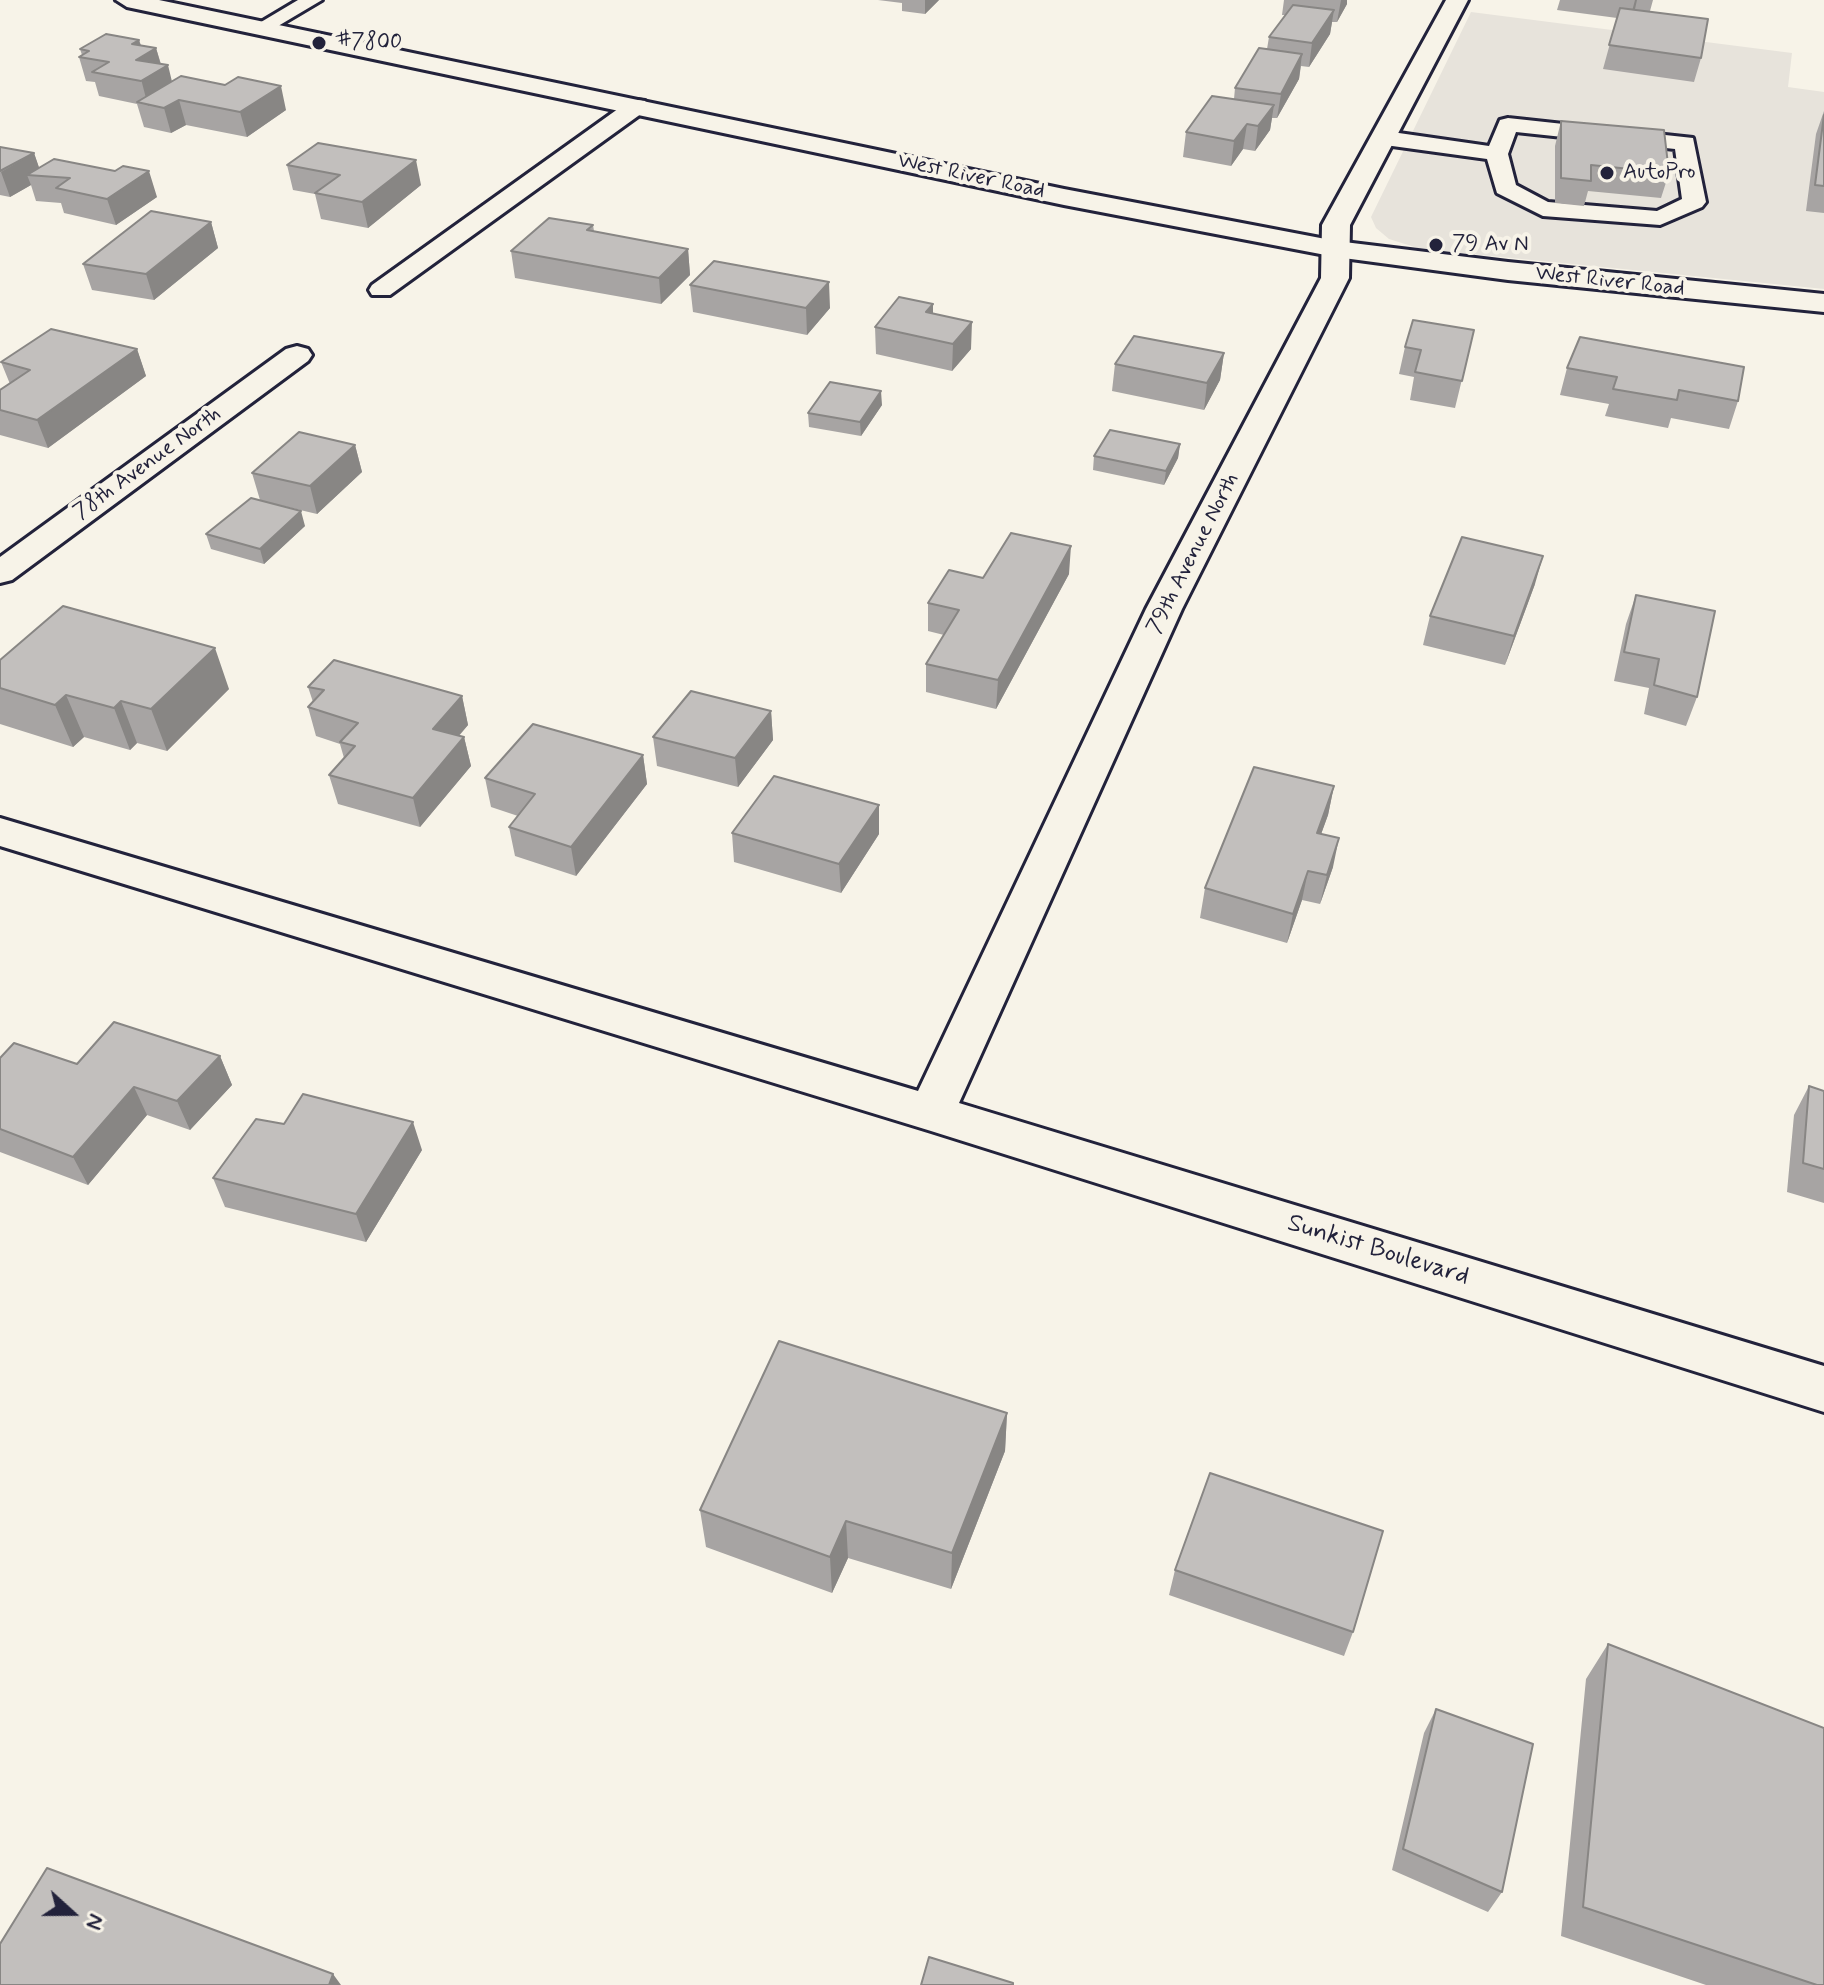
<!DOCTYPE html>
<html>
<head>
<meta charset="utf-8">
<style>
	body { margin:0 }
	#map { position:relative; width:1824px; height:1985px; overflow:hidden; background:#f7f3e8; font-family:Mynerve,sans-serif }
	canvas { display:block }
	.north { position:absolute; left:32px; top:1873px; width:80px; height:80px; -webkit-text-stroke:6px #f7f3e8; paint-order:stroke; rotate:111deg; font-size:22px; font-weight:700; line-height:32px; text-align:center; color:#22223b }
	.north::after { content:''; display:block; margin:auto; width:28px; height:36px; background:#22223b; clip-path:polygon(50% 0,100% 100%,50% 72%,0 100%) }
</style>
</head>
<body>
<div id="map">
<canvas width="1824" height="1985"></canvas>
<div class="north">N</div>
</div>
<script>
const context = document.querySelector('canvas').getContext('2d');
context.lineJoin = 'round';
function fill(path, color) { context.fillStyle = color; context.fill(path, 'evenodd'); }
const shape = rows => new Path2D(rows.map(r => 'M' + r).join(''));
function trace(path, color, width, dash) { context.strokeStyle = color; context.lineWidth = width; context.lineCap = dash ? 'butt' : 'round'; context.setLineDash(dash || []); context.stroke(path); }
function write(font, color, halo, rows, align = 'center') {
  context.font = font + ' Mynerve,sans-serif'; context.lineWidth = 8; context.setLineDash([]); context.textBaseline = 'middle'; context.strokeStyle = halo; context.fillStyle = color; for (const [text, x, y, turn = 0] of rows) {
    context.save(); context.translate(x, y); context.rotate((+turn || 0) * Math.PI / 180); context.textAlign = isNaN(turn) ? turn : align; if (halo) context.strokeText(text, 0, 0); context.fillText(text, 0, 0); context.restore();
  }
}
const built = shape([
	[1471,12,1792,53,1788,87,1824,92,1824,289,1421,249,1389,239,1376,228,1371,217]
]);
const lane = shape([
	[298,0,322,0,268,32,261,34,251,28,298,0],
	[637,100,645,101,648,106,645,111,390,295,372,295,369,290,372,285,629,101,637,100],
	[1508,118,1693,138,1706,202,1702,207,1660,225,1543,216,1497,193,1487,159,1385,145,1374,138,1385,131,1489,146,1500,120,1508,118],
	[1516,132,1675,149,1682,199,1657,211,1548,202,1516,185,1508,154,1516,132]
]);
const street = shape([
	[1446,0,1468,0,1350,225,1349,278,1182,609,959,1103,1824,1366,1824,1412,931,1131,0,846,0,818,918,1091,1146,609,1321,278,1322,225,1446,0],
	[297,346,308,349,312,355,308,361,12,580,0,583,0,557,286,349,297,346]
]);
const secondary = shape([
	[116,0,159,0,1064,189,1336,241,1508,262,1824,294,1824,312,1508,280,1336,257,1064,205,127,7,116,0]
]);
const wall = shape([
	[878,0,939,0,925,14,902,11,902,3],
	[1284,0,1347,0,1347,4,1337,22,1332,22,1330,34,1309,67,1301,66,1299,79,1277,118,1272,118,1270,130,1255,151,1243,149,1231,166,1183,157,1186,132,1234,99,1235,88,1267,49,1269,37,1285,15,1282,15],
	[1560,0,1653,0,1650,11,1701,58,1694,82,1603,69,1617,18,1557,10],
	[139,40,141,45,156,48,161,64,172,82,286,110,247,137,186,125,171,133,144,127,137,104,99,96,95,82,86,81,79,57,82,55,80,49],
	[1824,111,1824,213,1806,211,1816,134],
	[1561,121,1669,173,1661,198,1588,191,1584,206,1555,203,1555,146],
	[0,147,34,153,39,168,157,197,116,225,64,213,61,203,36,201,31,185,10,197,0,195],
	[287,165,421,185,368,228,321,219,315,194,293,190],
	[211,222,218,248,154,300,92,290,83,264],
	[593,225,594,231,688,249,690,275,661,304,515,278,511,251],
	[690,285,830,308,807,335,693,312],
	[933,304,933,314,971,349,952,371,876,354,875,327],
	[1474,330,1455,408,1410,400,1414,377,1399,374,1405,347],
	[1580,337,1738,401,1729,429,1671,418,1668,428,1605,416,1609,404,1560,395,1567,368],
	[137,349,146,376,48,448,0,435,0,390,10,384,1,362],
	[1224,353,1220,380,1204,410,1112,391,1115,364],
	[882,405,861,436,809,427,808,413],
	[1180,444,1178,458,1164,485,1093,470,1094,456],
	[355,445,362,472,317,514,279,505,305,526,264,564,211,549,206,534,260,500,252,473],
	[1069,574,996,709,926,692,926,664,944,635,928,631,928,603,983,578],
	[1535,584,1505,665,1423,645,1430,616],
	[1636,595,1697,697,1686,726,1644,714,1649,688,1614,681,1626,624],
	[0,660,229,689,167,751,137,743,130,750,84,737,73,747,0,724],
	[308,687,462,696,468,725,459,736,464,737,471,766,420,827,338,804,329,775,344,758,340,744,316,736,308,707,313,702],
	[771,711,773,740,738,787,657,766,653,737],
	[643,755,647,784,576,876,515,856,509,827,518,816,491,807,485,778],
	[1334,786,1328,815,1321,834,1333,867,1320,904,1302,900,1287,943,1200,918,1205,888],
	[879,805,879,834,841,893,734,862,732,833],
	[220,1056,232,1085,190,1130,147,1115,88,1185,0,1152,0,1058,77,1064],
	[1809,1086,1824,1091,1824,1203,1787,1192,1794,1115],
	[422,1150,366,1242,225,1207,213,1178],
	[1007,1413,1005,1451,951,1589,848,1558,832,1593,706,1547,700,1510],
	[1175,1570,1353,1632,1344,1656,1169,1595],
	[1608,1644,1824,1985,1706,1985,1561,1936,1586,1679],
	[1436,1709,1502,1892,1488,1912,1392,1870,1424,1733]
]);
const shadedWall = shape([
	[925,0,939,0,925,14],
	[1341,0,1347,0,1347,4,1337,22],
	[1635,0,1637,0,1635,9,1630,19],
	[1334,10,1330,34,1309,67,1312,43],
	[139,40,143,55,156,48,162,69,168,65,174,90,148,106,132,44],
	[1302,54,1299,79,1277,118,1281,94],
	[281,86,286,110,247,137,240,112],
	[179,100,186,125,171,133,164,108],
	[1274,105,1270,130,1255,151,1258,126],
	[1247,124,1243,149,1231,166,1234,141],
	[34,153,42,176,27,175,31,185,10,197,1,172],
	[416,160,421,185,368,228,362,202],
	[149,171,157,197,116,225,107,199],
	[211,222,218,248,154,300,146,274],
	[688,249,690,275,661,304,659,278],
	[829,282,830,308,807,335,806,308],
	[933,304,933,330,926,339,926,312],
	[972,322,971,349,952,371,953,344],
	[137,349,146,376,48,448,37,420],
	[1224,353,1220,380,1204,410,1207,383],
	[881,391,882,405,861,436,860,422],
	[1180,444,1178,458,1164,485,1166,471],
	[355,445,362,472,317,514,310,486],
	[301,511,305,526,264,564,260,549],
	[1071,546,1069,574,996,709,998,680],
	[1543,556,1535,584,1505,665,1514,636],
	[215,648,229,689,167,751,151,709],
	[66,695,84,737,73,747,55,705],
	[462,696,468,725,439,758,433,729],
	[121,701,137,743,130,750,114,708],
	[771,711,773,740,738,787,735,758],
	[464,737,471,766,420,827,413,798],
	[643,755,647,784,576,876,571,847],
	[1334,786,1328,815,1311,862,1317,833],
	[879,805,879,834,841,893,839,864],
	[1339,838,1333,867,1320,904,1327,875],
	[1308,871,1302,900,1287,943,1293,914],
	[220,1056,232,1085,190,1130,177,1101],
	[134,1087,147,1115,88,1185,73,1157],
	[413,1122,422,1150,366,1242,356,1214],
	[1007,1413,1005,1451,951,1589,952,1553],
	[846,1521,848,1558,832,1593,830,1557],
	[333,1974,341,1985,329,1985]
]);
const building = shape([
	[1293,5,1334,10,1312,43,1269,37,1293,5],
	[1620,8,1708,19,1701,58,1609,45,1620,8],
	[106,34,139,40,132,44,156,48,136,60,168,65,141,81,92,72,109,62,79,57,89,51,80,49,106,34],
	[1259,48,1302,54,1281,94,1235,88,1259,48],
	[181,76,225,85,238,77,281,86,240,112,179,100,164,108,137,102,181,76],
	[1212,96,1274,105,1258,126,1247,124,1234,141,1186,132,1212,96],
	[1824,115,1824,186,1815,185,1824,115],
	[1561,121,1664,130,1669,173,1591,165,1591,181,1561,178,1561,121],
	[318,143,416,160,362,202,315,193,340,175,287,165,318,143],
	[0,147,34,153,0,171,0,147],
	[54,159,115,171,123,166,149,171,107,199,56,188,70,178,27,175,54,159],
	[151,211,211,222,146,274,83,264,151,211],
	[549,218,593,225,587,230,688,249,659,278,511,251,549,218],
	[714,261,829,282,806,308,690,285,714,261],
	[899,297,933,304,926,312,972,322,953,344,875,327,899,297],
	[1413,320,1474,330,1462,381,1415,372,1421,350,1405,347,1413,320],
	[51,329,137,349,37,420,0,410,0,390,30,370,1,362,51,329],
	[1134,336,1224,353,1207,383,1115,364,1134,336],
	[1580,337,1744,367,1738,401,1679,390,1677,400,1613,389,1617,377,1567,368,1580,337],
	[830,382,881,391,860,422,808,413,830,382],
	[1110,430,1180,444,1166,471,1094,456,1110,430],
	[299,432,355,445,310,486,252,473,299,432],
	[251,498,301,511,260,549,206,534,251,498],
	[1011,533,1071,546,998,680,926,664,959,610,928,603,949,570,983,578,1011,533],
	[1462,537,1543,556,1514,636,1430,616,1462,537],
	[1636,595,1715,611,1697,697,1654,685,1659,659,1624,652,1636,595],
	[63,606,215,648,151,709,121,701,114,708,66,695,55,705,0,688,0,660,63,606],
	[334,660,462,696,433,729,464,737,413,798,329,775,355,746,340,742,358,723,308,707,324,690,308,687,334,660],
	[691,691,771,711,735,758,653,737,691,691],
	[533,724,643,755,571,847,509,827,535,794,485,778,533,724],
	[1254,767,1334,786,1317,833,1339,838,1327,875,1308,871,1293,914,1205,888,1254,767],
	[774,776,879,805,839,864,732,833,774,776],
	[114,1022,220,1056,177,1101,134,1087,73,1157,0,1129,0,1058,14,1043,77,1064,114,1022],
	[1809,1086,1824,1091,1824,1169,1803,1163,1809,1086],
	[303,1094,413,1122,356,1214,213,1178,256,1119,284,1124,303,1094],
	[779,1341,1007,1413,952,1553,846,1521,830,1557,700,1510,779,1341],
	[1210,1473,1383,1531,1353,1632,1175,1570,1210,1473],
	[1608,1644,1824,1728,1824,1985,1817,1985,1583,1907,1608,1644],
	[1436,1709,1533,1744,1502,1892,1403,1849,1436,1709],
	[47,1868,333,1974,329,1985,0,1985,0,1944,47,1868],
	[929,1957,1013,1983,1013,1985,921,1985,929,1957]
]);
const markers = [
	[319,43,8,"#22223b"],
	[1607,173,8,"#22223b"],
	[1436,245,8,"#22223b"]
];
const farPoinames = [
	["#7800",335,43],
	["AutoPro",1623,173],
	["79 Av N",1452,245]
];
const farStreetnames = [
	["West River Road",971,177,12],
	["West River Road",1610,282,6],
	["78th Avenue North",148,464,-36],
	["79th Avenue North",1194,554,-63]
];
const streetNames = [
	["Sunkist Boulevard",1378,1251,17]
];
fill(built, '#e7e3db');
trace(lane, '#22223b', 6);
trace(street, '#22223b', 6);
trace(secondary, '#22223b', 6);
fill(lane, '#f7f3e8');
fill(street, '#f7f3e8');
fill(secondary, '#f7f3e8');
fill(wall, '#a7a4a3');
fill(shadedWall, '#888684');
fill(building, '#c2bfbd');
trace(building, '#888684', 2);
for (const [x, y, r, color] of markers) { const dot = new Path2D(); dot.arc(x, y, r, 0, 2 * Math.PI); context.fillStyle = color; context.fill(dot); trace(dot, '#f7f3e8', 3); }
write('22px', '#22223b', '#f7f3e8', farPoinames, 'left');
write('22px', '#22223b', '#f7f3e8', farStreetnames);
write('26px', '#22223b', '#f7f3e8', streetNames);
</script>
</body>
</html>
